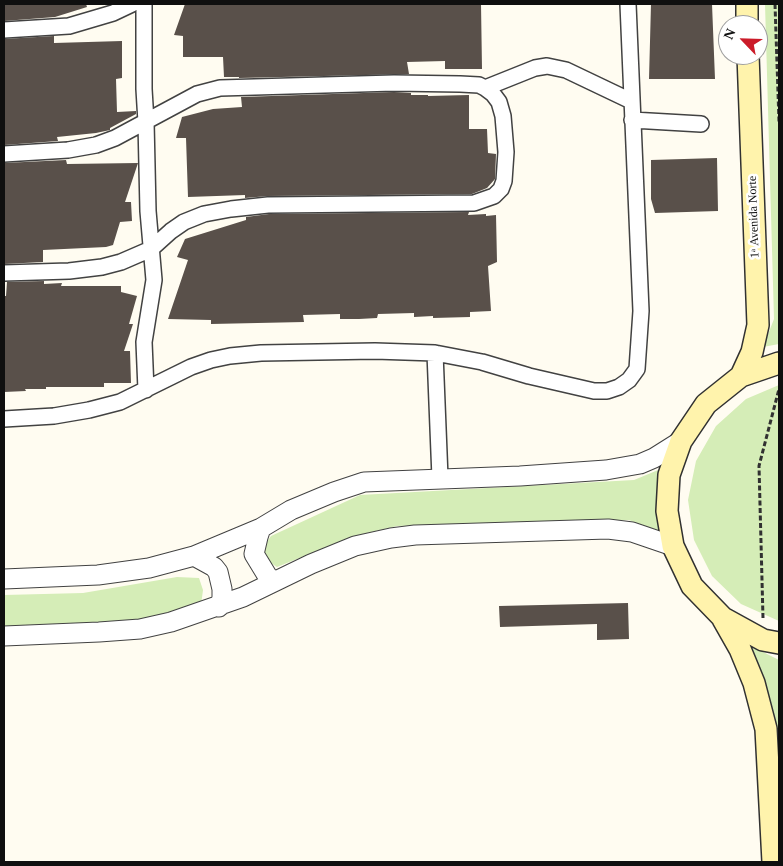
<!DOCTYPE html>
<html>
<head>
<meta charset="utf-8">
<style>
	body { margin:0 }
	#map { position:relative; width:783px; height:866px; overflow:hidden; background:#fffcf1; font-family:"Times New Roman",serif }
	canvas { display:block }
	.frame { position:absolute; inset:0; border:5px solid #0f0f0f; pointer-events:none }
	.north { position:absolute; left:718px; top:15px; width:50px; height:50px; box-sizing:border-box; background:#fff; border:1px solid #9f9f9f; border-radius:50%; rotate:294deg; font-size:14px; font-weight:700; line-height:20px; text-align:center; color:#0f0f0f }
	.north::after { content:''; display:block; margin:auto; width:18px; height:22px; background:#cb1b29; clip-path:polygon(50% 0,100% 100%,50% 72%,0 100%) }
</style>
</head>
<body>
<div id="map">
<canvas width="783" height="866"></canvas>
<div class="frame"></div>
<div class="north">N</div>
</div>
<script>
const context = document.querySelector('canvas').getContext('2d');
context.lineJoin = 'round';
function fill(path, color) { context.fillStyle = color; context.fill(path, 'evenodd'); }
const shape = rows => new Path2D(rows.map(r => 'M' + r).join(''));
function trace(path, color, width, dash) { context.strokeStyle = color; context.lineWidth = width; context.lineCap = dash ? 'butt' : 'round'; context.setLineDash(dash || []); context.stroke(path); }
function write(font, color, halo, rows, align = 'center') {
  context.font = font + ' "Times New Roman",serif'; context.lineWidth = 5; context.setLineDash([]); context.textBaseline = 'middle'; context.strokeStyle = halo; context.fillStyle = color; for (const [text, x, y, turn = 0] of rows) {
    context.save(); context.translate(x, y); context.rotate((+turn || 0) * Math.PI / 180); context.textAlign = isNaN(turn) ? turn : align; if (halo) context.strokeText(text, 0, 0); context.fillText(text, 0, 0); context.restore();
  }
}
const green = shape([
	[765,4,779,4,779,344,763,347,774,319],
	[779,385,779,621,741,604,712,576,694,540,688,500,696,461,716,426,746,399],
	[663,468,660,534,629,520,397,526,354,536,277,567,268,561,260,551,271,536,360,495,634,480],
	[177,577,199,578,203,590,201,605,124,628,4,632,4,595,83,593],
	[751,646,779,660,779,736]
]);
const building = shape([
	[4,4,86,4,87,7,55,17,4,21],
	[185,4,481,4,482,69,445,69,445,61,407,62,409,74,239,78,239,77,224,77,223,57,183,57,183,36,174,35],
	[651,4,712,4,715,79,649,79],
	[54,36,54,43,122,41,122,78,116,79,117,112,136,111,136,114,110,128,110,130,96,133,57,137,58,141,4,145,4,39],
	[394,92,411,93,411,95,428,95,428,96,469,95,469,129,487,129,488,153,496,154,495,179,487,188,472,194,268,196,245,198,245,195,188,197,186,138,176,138,182,117,213,109,242,107,241,97],
	[717,158,718,211,655,213,651,199,651,160],
	[66,160,67,164,138,163,125,202,131,202,132,221,120,222,113,245,106,247,43,250,43,262,4,264,4,163],
	[469,212,468,215,486,214,486,216,496,215,497,262,488,266,491,311,470,312,470,317,433,318,433,316,414,317,414,313,378,314,377,318,359,319,340,319,340,314,303,315,304,322,211,324,211,320,168,319,188,260,177,257,185,239,246,220,246,217,269,214],
	[44,281,44,284,62,283,61,286,121,286,121,292,137,296,129,324,133,324,124,351,130,351,131,383,104,383,104,387,46,387,46,389,25,389,26,391,4,392,4,296,6,296,7,282],
	[628,603,629,639,597,640,597,624,500,627,499,606]
]);
const path = shape([
	[775,4,779,122],
	[763,618,759,466,779,389]
]);
const minor = shape([
	[144,4,144,89,146,122,148,211,154,280,144,342,146,390],
	[4,30,69,26,113,13,132,4],
	[485,88,535,68,547,66,566,70,631,101],
	[632,120,701,124],
	[4,154,68,150,96,145,115,138,197,94,220,88,394,83,460,84,479,85,485,88,493,94,499,102,503,116,506,152,504,181,501,189,494,196,474,203,268,205,231,209,204,214,184,222,171,231,151,249,121,262,102,267,69,271,4,273],
	[435,353,440,478],
	[4,419,54,416,89,410,120,402,191,367,211,360,230,356,261,353,375,351,435,353,482,362,529,376,594,391,607,391,619,387,629,380,637,369,641,311,628,4]
]);
const tertiary = shape([
	[261,528,258,537,254,554,268,577,275,581],
	[194,556,214,567,218,572,222,589,222,598,219,607],
	[4,579,98,575,149,568,194,556,261,528,291,510,334,492,364,482,520,476,606,470,640,464,654,458,681,441],
	[4,636,99,632,140,629,171,622,243,597,311,564,355,546,391,538,415,535,608,529,632,532,673,546]
]);
const secondary = shape([
	[747,4,747,25],
	[779,363,741,376,706,404,681,441,669,475,667,511,673,546,692,586,723,618,763,640,779,643],
	[741,376,752,352,758,325,748,55],
	[723,619,740,649,754,683,766,729,773,862]
]);
const streetNames = [
	["1ᵃ Avenida Norte",754,217,-92]
];
fill(green, '#d5edb7');
fill(building, '#59504a');
trace(minor, '#424242', 18);
trace(tertiary, '#424242', 21);
trace(secondary, '#313131', 24);
trace(path, '#313131', 3, [5, 2.5]);
trace(minor, '#fff', 15);
trace(tertiary, '#fff', 19);
trace(secondary, '#fff3ac', 21);
write('12px', '#0f0f0f', '#fff', streetNames);
</script>
</body>
</html>
